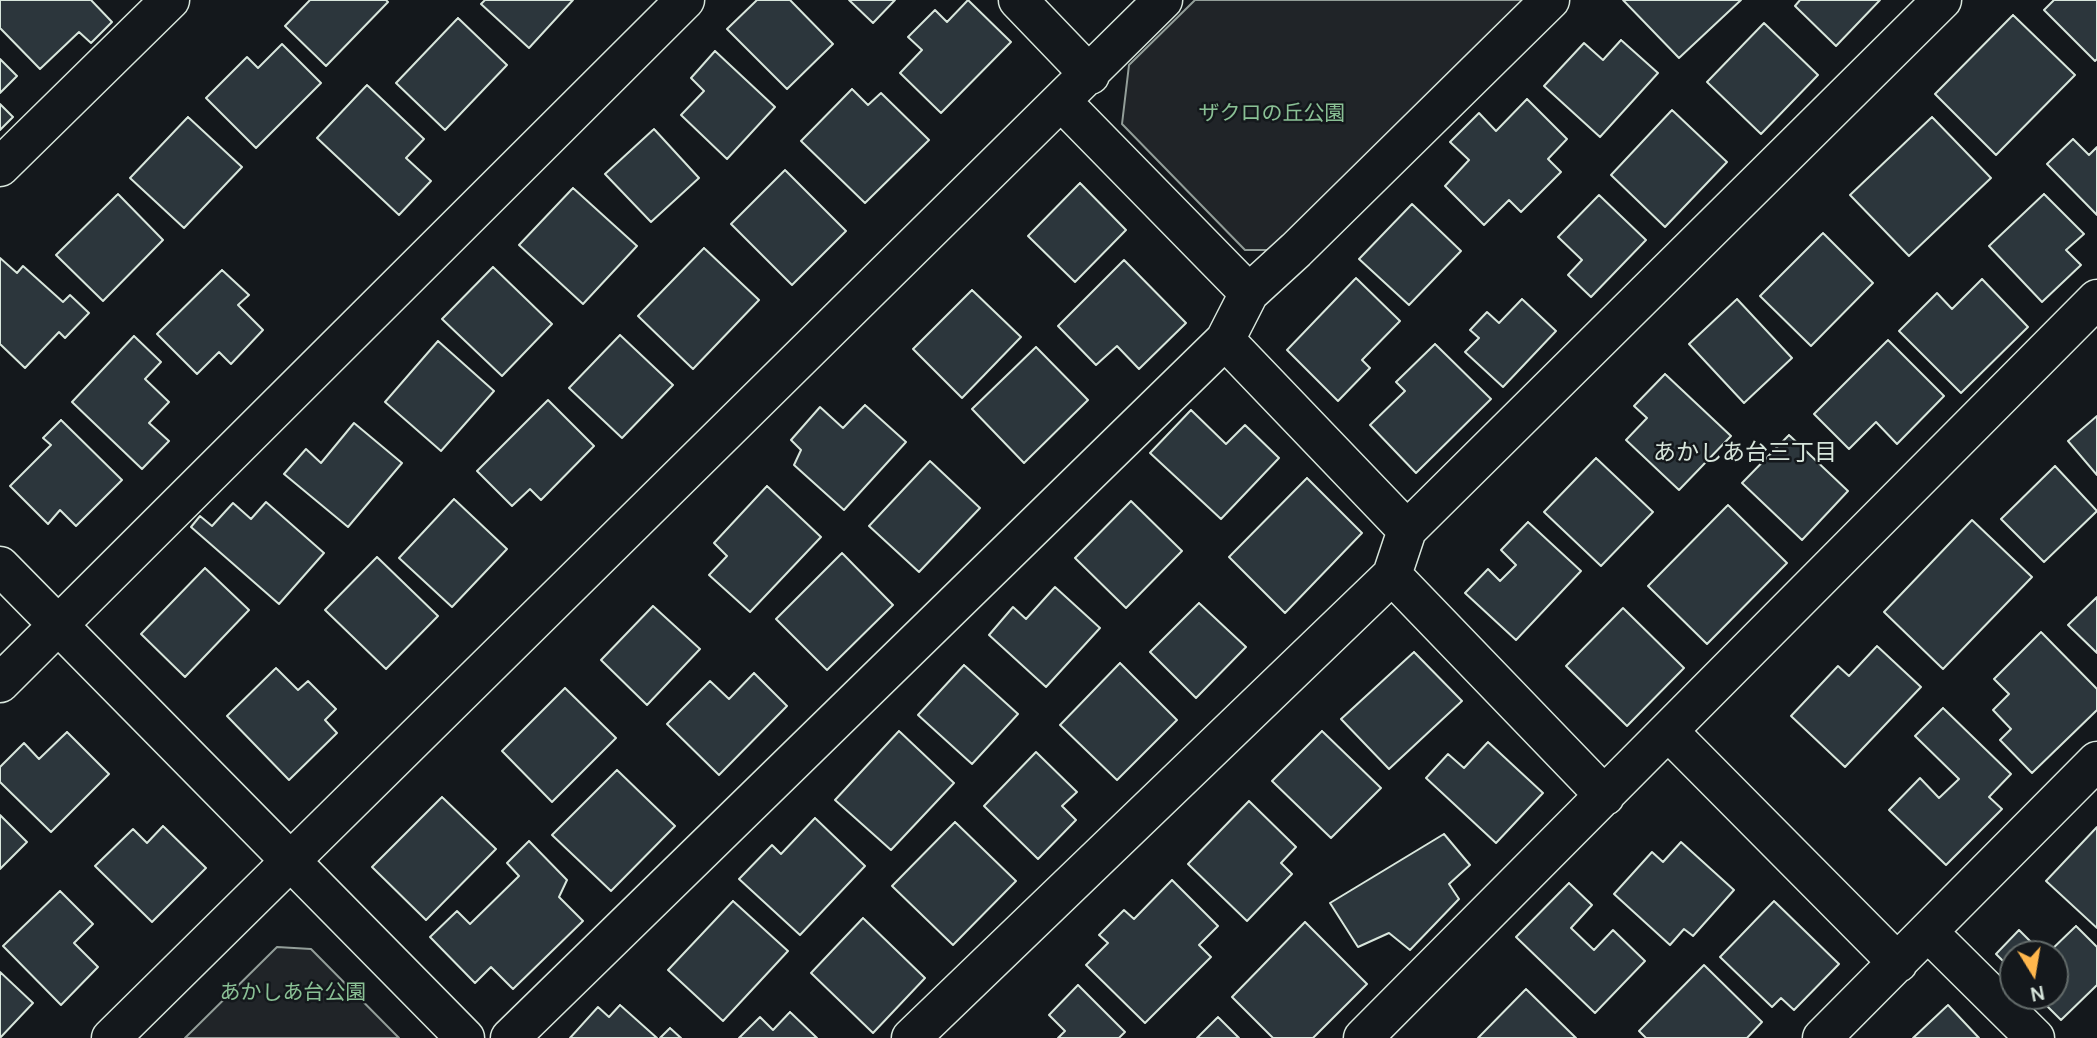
<!DOCTYPE html>
<html>
<head>
<meta charset="utf-8">
<style>
	body { margin:0 }
	#map { position:relative; width:2097px; height:1038px; overflow:hidden; background:#14181c; font-family:Manrope,sans-serif }
	canvas { display:block }
	.north { position:absolute; left:1999px; top:940px; width:70px; height:70px; box-sizing:border-box; background:#14181c; border:2px solid #626a69; border-radius:50%; rotate:169deg; font-size:19px; font-weight:700; line-height:28px; text-align:center; color:#d8e6dc }
	.north::after { content:''; display:block; margin:auto; width:24px; height:32px; background:#ffb74d; clip-path:polygon(50% 0,100% 100%,50% 72%,0 100%) }
</style>
</head>
<body>
<div id="map">
<canvas width="2097" height="1038"></canvas>
<div class="north">N</div>
</div>
<script>
const context = document.querySelector('canvas').getContext('2d');
context.lineJoin = 'round';
function fill(path, color) { context.fillStyle = color; context.fill(path, 'evenodd'); }
const shape = rows => new Path2D(rows.map(r => 'M' + r).join(''));
function trace(path, color, width, dash) { context.strokeStyle = color; context.lineWidth = width; context.lineCap = dash ? 'butt' : 'round'; context.setLineDash(dash || []); context.stroke(path); }
function write(font, color, halo, rows, align = 'center') {
  context.font = font + ' Manrope,"Noto Sans JP",sans-serif'; context.lineWidth = 5; context.setLineDash([]); context.textBaseline = 'middle'; context.strokeStyle = halo; context.fillStyle = color; for (const [text, x, y, turn = 0] of rows) {
    context.save(); context.translate(x, y); context.rotate((+turn || 0) * Math.PI / 180); context.textAlign = isNaN(turn) ? turn : align; if (halo) context.strokeText(text, 0, 0); context.fillText(text, 0, 0); context.restore();
  }
}
const green = shape([
	[1195,0,1550,0,1296,250,1245,250,1122,124,1129,65,1195,0],
	[277,947,311,949,399,1038,185,1038,277,947]
]);
const building = shape([
	[0,0,91,0,112,22,91,43,79,32,40,69,0,28,0,0],
	[310,0,386,0,388,2,326,66,285,26,310,0],
	[485,0,573,0,529,48,481,4,485,0],
	[757,0,790,0,833,44,787,89,727,29,757,0],
	[849,0,895,0,873,23,849,0],
	[968,0,1011,42,941,113,900,73,922,50,908,37,935,10,947,22,968,0],
	[1623,0,1741,0,1679,58,1623,0],
	[1800,0,1880,0,1836,46,1795,6,1800,0],
	[2054,0,2097,0,2097,59,2095,61,2044,10,2054,0],
	[2013,15,2075,75,1996,155,1935,94,2013,15],
	[458,18,507,65,445,130,396,83,458,18],
	[1764,23,1818,75,1761,134,1707,82,1764,23],
	[1621,40,1658,73,1600,137,1544,86,1584,43,1603,60,1621,40],
	[282,44,321,83,256,148,206,98,247,57,258,68,282,44],
	[715,51,775,107,727,159,681,115,704,91,691,78,715,51],
	[0,59,17,76,0,93,0,59],
	[367,85,424,139,406,158,431,181,399,215,317,138,367,85],
	[852,89,868,105,881,93,929,140,865,203,801,141,852,89],
	[1527,99,1567,139,1548,159,1561,172,1521,212,1509,200,1484,225,1445,186,1469,160,1450,142,1479,113,1496,131,1527,99],
	[0,104,13,117,0,130,0,104],
	[1672,110,1727,162,1665,227,1611,175,1672,110],
	[188,117,242,167,184,228,130,178,188,117],
	[1932,117,1991,178,1909,256,1850,195,1932,117],
	[654,129,699,178,651,222,605,174,654,129],
	[2073,139,2089,155,2097,147,2097,215,2047,164,2073,139],
	[785,170,846,231,792,285,731,224,785,170],
	[1080,183,1126,230,1075,282,1028,236,1080,183],
	[573,188,637,246,583,304,519,245,573,188],
	[118,194,163,240,103,301,56,255,118,194],
	[2044,194,2084,234,2066,250,2081,265,2042,302,1989,246,2044,194],
	[1599,195,1646,240,1591,297,1568,275,1582,260,1558,237,1599,195],
	[1412,204,1461,251,1409,305,1359,259,1412,204],
	[1823,233,1873,283,1811,346,1760,296,1823,233],
	[704,248,759,300,693,369,638,316,704,248],
	[0,258,17,273,23,266,63,302,70,295,89,313,65,338,59,332,25,368,0,344,0,258],
	[1124,260,1186,323,1139,369,1117,346,1096,365,1058,326,1124,260],
	[493,267,552,324,502,376,442,319,493,267],
	[222,270,249,295,238,305,263,330,231,364,219,352,197,374,157,334,222,270],
	[1356,278,1400,321,1362,360,1370,368,1338,401,1287,350,1356,278],
	[1982,279,2028,327,1961,393,1899,331,1937,293,1952,309,1982,279],
	[972,290,1021,337,962,398,913,349,972,290],
	[1522,299,1556,331,1503,387,1465,352,1479,338,1470,330,1487,312,1499,323,1522,299],
	[1737,299,1792,358,1744,403,1689,344,1737,299],
	[620,335,673,385,622,438,569,388,620,335],
	[134,336,161,362,145,379,169,402,149,423,169,441,142,469,72,402,134,336],
	[1888,340,1944,396,1897,444,1876,422,1849,449,1814,414,1888,340],
	[438,341,494,391,441,451,385,402,438,341],
	[1435,344,1491,399,1416,473,1370,425,1405,391,1396,382,1435,344],
	[1036,347,1088,400,1024,463,972,409,1036,347],
	[1665,374,1731,436,1679,490,1626,440,1647,418,1634,406,1665,374],
	[548,400,594,446,541,500,530,489,512,506,477,471,548,400],
	[865,405,906,442,844,510,794,465,801,450,791,440,820,407,843,428,865,405],
	[1191,410,1226,444,1245,425,1279,458,1221,519,1150,453,1191,410],
	[2097,416,2097,475,2068,441,2097,416],
	[61,420,122,480,76,526,60,510,48,524,10,486,51,445,43,438,61,420],
	[354,423,402,463,348,527,284,474,306,449,321,463,354,423],
	[1789,435,1848,491,1802,540,1742,483,1789,435],
	[1596,458,1653,512,1601,566,1544,512,1596,458],
	[930,461,980,508,919,572,869,526,930,461],
	[2055,466,2097,511,2044,562,2001,519,2055,466],
	[1307,478,1362,533,1285,613,1229,557,1307,478],
	[767,486,821,537,750,612,709,575,727,556,714,543,767,486],
	[454,499,507,549,452,607,399,558,454,499],
	[1131,501,1182,551,1126,608,1075,558,1131,501],
	[266,502,324,553,279,604,191,527,200,516,212,526,233,503,251,519,266,502],
	[1728,505,1787,563,1707,644,1648,586,1728,505],
	[1972,520,2032,577,1943,669,1884,612,1972,520],
	[1528,522,1581,571,1516,640,1465,593,1488,569,1500,581,1516,565,1501,550,1528,522],
	[842,553,893,605,827,670,776,619,842,553],
	[377,557,438,616,386,669,325,610,377,557],
	[205,568,249,610,185,677,141,634,205,568],
	[1055,587,1100,628,1046,687,989,635,1013,607,1026,619,1055,587],
	[2097,597,2097,653,2068,625,2097,597],
	[1199,603,1246,647,1196,698,1150,652,1199,603],
	[653,606,700,649,647,705,601,660,653,606],
	[1623,608,1684,668,1627,726,1566,666,1623,608],
	[2041,632,2097,689,2097,710,2032,773,2000,740,2011,729,1993,710,2009,694,1994,679,2041,632],
	[1877,646,1921,687,1845,767,1791,716,1838,666,1849,676,1877,646],
	[1414,652,1462,701,1389,769,1341,719,1414,652],
	[1120,663,1177,720,1117,780,1060,725,1120,663],
	[964,665,1018,714,972,764,918,715,964,665],
	[276,668,298,690,308,681,336,709,325,720,337,733,289,780,227,716,276,668],
	[754,673,787,706,719,775,667,724,710,681,729,699,754,673],
	[565,688,616,738,552,802,502,751,565,688],
	[1943,708,2011,774,1989,797,2002,809,1946,865,1889,810,1920,778,1939,798,1959,779,1915,736,1943,708],
	[899,731,954,783,891,850,835,800,899,731],
	[1322,731,1381,788,1331,838,1272,781,1322,731],
	[67,732,109,774,51,832,0,782,0,767,24,743,39,759,67,732],
	[1488,742,1543,793,1496,843,1426,778,1448,754,1464,768,1488,742],
	[1036,752,1077,792,1062,806,1076,820,1038,859,984,806,1036,752],
	[617,770,675,826,611,891,552,835,617,770],
	[442,797,496,849,426,920,372,867,442,797],
	[1249,801,1296,847,1281,863,1292,874,1247,921,1188,864,1249,801],
	[0,815,27,842,0,869,0,815],
	[815,818,865,866,800,935,739,879,772,845,781,854,815,818],
	[955,822,1016,881,953,945,892,886,955,822],
	[163,826,206,868,152,922,95,866,133,829,147,843,163,826],
	[2097,827,2097,928,2046,881,2097,827],
	[1444,834,1470,865,1449,884,1459,899,1410,950,1389,933,1358,947,1330,903,1444,834],
	[529,841,567,880,559,897,583,921,513,989,491,967,475,983,430,937,457,911,470,924,519,876,507,863,529,841],
	[1681,842,1734,890,1693,936,1684,929,1670,945,1614,894,1652,852,1663,862,1681,842],
	[1172,880,1218,926,1199,945,1211,957,1145,1023,1086,965,1108,943,1099,935,1124,910,1134,919,1172,880],
	[1569,883,1592,905,1571,928,1594,950,1613,930,1645,961,1595,1013,1516,937,1569,883],
	[60,891,93,924,74,943,98,967,61,1005,3,946,60,891],
	[733,901,788,951,723,1021,668,970,733,901],
	[1774,901,1839,964,1794,1010,1781,998,1772,1007,1720,957,1774,901],
	[863,918,925,978,873,1033,811,973,863,918],
	[1305,922,1367,984,1313,1038,1273,1038,1232,997,1305,922],
	[2076,926,2097,947,2097,985,2061,1020,2037,996,2055,996,2055,954,2047,954,2076,926],
	[2019,930,2043,954,2013,954,2013,971,1996,954,2019,930],
	[1704,965,1762,1022,1747,1038,1646,1038,1639,1031,1704,965],
	[0,972,33,1003,0,1038,0,972],
	[1078,985,1125,1032,1119,1038,1058,1038,1065,1031,1049,1015,1078,985],
	[1526,989,1576,1038,1478,1038,1526,989],
	[620,1005,657,1038,570,1038,598,1007,609,1017,620,1005],
	[1948,1005,1979,1038,1913,1038,1948,1005],
	[790,1012,817,1038,739,1038,760,1017,773,1030,790,1012],
	[1218,1017,1239,1038,1197,1038,1218,1017],
	[670,1028,681,1038,660,1038,670,1028]
]);
const minor = shape([
	[1018,0,1090,75],
	[1062,102,1249,293],
	[0,167,170,0],
	[1225,340,1407,530],
	[0,566,465,1038],
	[1392,575,1605,796],
	[0,683,685,0],
	[1668,731,1898,963],
	[1929,933,2035,1038],
	[111,1038,1163,0],
	[510,1038,1225,340,1249,293,1296,250,1550,0],
	[911,1038,1392,575,1407,530,1942,0],
	[1363,1038,2097,299],
	[1822,1038,2097,761]
]);
const parkNames = [
	["ザクロの丘公園",1272,114],
	["あかしあ台公園",293,993]
];
const neighbourhoodNames = [
	["あかしあ台三丁目",1745,454]
];
fill(green, '#202428');
trace(green, '#939e99', 2);
fill(building, '#2c363c');
trace(building, '#d8e6dc', 2);
trace(minor, '#d8e6dc', 41);
trace(minor, '#14181c', 38);
write('21px', '#8ac095', '#14181c', parkNames);
write('23px', '#d8e6dc', '#14181c', neighbourhoodNames);
</script>
</body>
</html>
